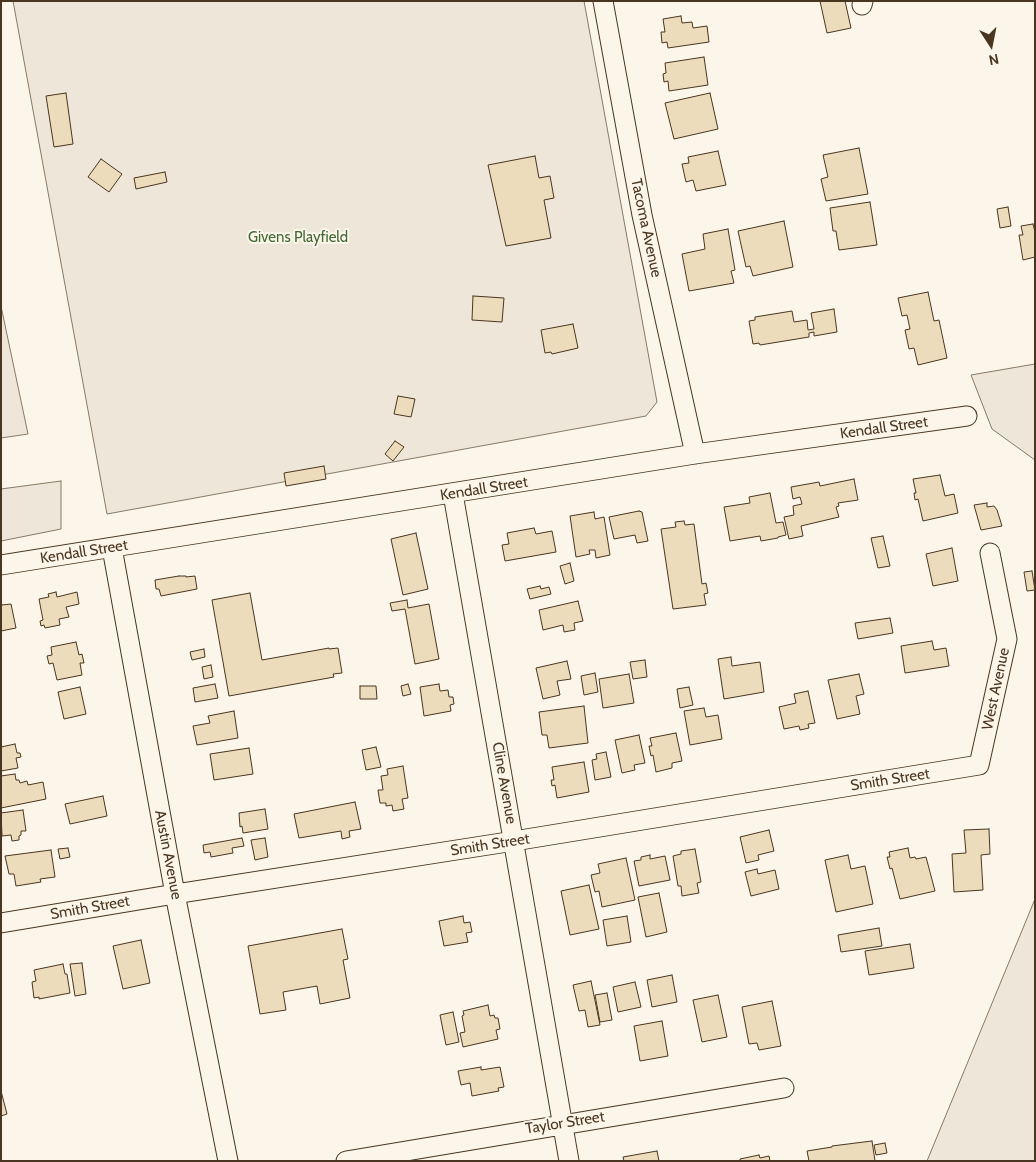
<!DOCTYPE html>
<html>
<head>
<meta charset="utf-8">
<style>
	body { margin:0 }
	#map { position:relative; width:1036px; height:1162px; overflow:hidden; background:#fbf6e9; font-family:Cabin,sans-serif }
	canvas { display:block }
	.frame { position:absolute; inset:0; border:2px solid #4a3520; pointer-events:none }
	.north { position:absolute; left:966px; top:20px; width:50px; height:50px; -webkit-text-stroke:4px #fbf6e9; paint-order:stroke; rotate:169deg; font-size:14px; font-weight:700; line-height:20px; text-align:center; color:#4a3520 }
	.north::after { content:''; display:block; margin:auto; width:18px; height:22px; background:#4a3520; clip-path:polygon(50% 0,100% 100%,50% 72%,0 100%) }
</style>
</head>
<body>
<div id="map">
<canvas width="1036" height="1162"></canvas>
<div class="frame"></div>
<div class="north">N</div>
</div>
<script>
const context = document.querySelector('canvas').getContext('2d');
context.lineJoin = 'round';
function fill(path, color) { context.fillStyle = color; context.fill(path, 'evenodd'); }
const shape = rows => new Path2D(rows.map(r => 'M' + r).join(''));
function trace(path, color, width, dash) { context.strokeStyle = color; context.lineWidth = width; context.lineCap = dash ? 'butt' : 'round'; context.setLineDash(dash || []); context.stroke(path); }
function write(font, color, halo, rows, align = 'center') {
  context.font = font + ' Cabin,sans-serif'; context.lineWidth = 4; context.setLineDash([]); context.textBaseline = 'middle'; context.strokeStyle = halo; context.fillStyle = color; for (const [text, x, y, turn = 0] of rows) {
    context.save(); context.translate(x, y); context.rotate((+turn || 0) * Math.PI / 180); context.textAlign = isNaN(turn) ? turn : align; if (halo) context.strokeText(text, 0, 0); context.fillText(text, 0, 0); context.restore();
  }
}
const green = shape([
	[13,1,584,1,657,402,646,416,107,514,13,1],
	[1,306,28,434,1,438,1,306],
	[1035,364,1035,460,992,429,971,375,1035,364],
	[61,481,61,529,1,541,1,489,61,481],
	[1035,899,1035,1161,927,1161,1035,899]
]);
const building = shape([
	[820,1,845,1,851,28,827,33,820,1],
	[681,16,682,23,692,22,693,28,707,26,709,42,668,48,667,42,662,43,661,32,665,32,663,19,681,16],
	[704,57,708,85,669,91,668,81,664,82,663,74,666,73,665,63,704,57],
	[66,93,73,144,54,147,46,96,66,93],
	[710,93,718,129,674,139,665,103,710,93],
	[859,148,868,194,826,201,821,179,828,177,823,155,859,148],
	[718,151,726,185,696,191,693,180,686,182,682,164,689,163,688,157,718,151],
	[535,156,539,178,550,176,554,198,544,200,551,238,506,246,488,165,535,156],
	[101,159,122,174,109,192,88,177,101,159],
	[165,172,167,182,136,189,134,178,165,172],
	[870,202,877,245,839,250,836,231,833,231,830,208,870,202],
	[1008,207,1011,226,1000,228,997,209,1008,207],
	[784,221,793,267,753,276,750,266,746,267,738,231,784,221],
	[1033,224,1035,232,1035,257,1023,260,1019,235,1023,235,1021,226,1033,224],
	[728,229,735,270,731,271,734,283,689,291,682,254,705,249,703,234,728,229],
	[928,292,934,321,939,320,947,358,918,365,914,348,909,349,905,330,910,329,907,315,902,316,898,298,928,292],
	[473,296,504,298,502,322,472,320,473,296],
	[834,309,837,332,814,336,814,332,809,333,809,337,760,345,759,343,753,344,749,321,755,320,755,317,792,311,794,322,807,320,808,330,814,329,811,313,834,309],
	[573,324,578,348,552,354,551,352,545,353,541,330,573,324],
	[398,396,415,399,411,417,394,414,398,396],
	[395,441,404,447,393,461,385,454,395,441],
	[324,466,326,479,286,486,284,473,324,466],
	[940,475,945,496,954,494,958,513,923,521,918,499,915,500,914,493,916,493,913,479,940,475],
	[854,479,858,500,838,503,839,506,836,507,839,517,801,526,803,536,789,539,784,517,794,515,793,506,802,504,800,497,793,499,791,487,819,482,820,486,854,479],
	[770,493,776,523,783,522,786,535,778,537,778,538,761,541,760,536,730,541,724,507,750,503,749,497,770,493],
	[987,503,987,507,994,506,997,510,1002,526,981,530,974,505,987,503],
	[639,511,642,512,648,541,637,543,635,535,614,539,609,517,639,511],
	[594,512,595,519,604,517,610,555,596,558,595,550,589,550,590,554,576,557,570,516,594,512],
	[684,521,685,525,694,524,702,584,706,583,708,593,704,594,706,605,673,609,661,529,676,527,675,522,684,521],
	[534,528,536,534,552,531,556,552,505,561,502,545,509,544,507,533,534,528],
	[416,533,428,589,403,595,391,539,416,533],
	[883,536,890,566,878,568,871,538,883,536],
	[952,548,958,581,933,586,926,554,952,548],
	[570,563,574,581,565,584,560,566,570,563],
	[1032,571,1035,590,1027,591,1024,572,1032,571],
	[179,576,186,576,186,577,195,576,197,589,161,596,159,589,156,589,155,580,179,576],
	[540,586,541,589,549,587,551,594,530,599,527,589,540,586],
	[56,592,57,597,77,592,79,604,66,607,69,617,59,619,60,625,45,628,44,625,41,626,40,621,43,620,39,599,49,597,48,594,56,592],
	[250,593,262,660,329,648,329,649,338,648,342,673,333,674,334,677,229,696,212,600,250,593],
	[407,600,408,608,429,604,439,659,415,664,405,609,392,611,390,603,407,600],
	[578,601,583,621,574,623,575,630,564,632,563,625,543,630,539,610,578,601],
	[1,603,2,605,11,604,16,628,1,631,1,603],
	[890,618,893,633,858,639,855,623,890,618],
	[932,641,934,650,946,648,949,666,905,673,901,646,932,641],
	[76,642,79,655,82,654,84,663,80,663,82,675,57,680,53,663,49,664,47,656,52,655,51,647,76,642],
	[204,649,205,657,192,660,190,652,204,649],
	[731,657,732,666,760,662,764,692,724,699,718,659,731,657],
	[645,660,647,677,633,679,630,662,645,660],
	[567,661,571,679,557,681,560,695,543,699,536,668,567,661],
	[211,665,213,677,204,679,202,667,211,665],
	[595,673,598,692,584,695,581,676,595,673],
	[629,674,634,703,603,708,599,679,629,674],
	[859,674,864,694,856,696,860,714,837,719,828,680,859,674],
	[215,684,218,698,195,702,193,688,215,684],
	[408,684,411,694,403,696,401,686,408,684],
	[439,684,440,691,448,690,449,697,453,697,454,704,450,705,451,711,424,716,420,687,439,684],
	[360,686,376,686,377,699,360,699,360,686],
	[80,687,86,714,64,719,58,692,80,687],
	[689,687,693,705,680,708,677,689,689,687],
	[808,691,815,723,808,724,809,728,800,730,799,726,784,729,779,707,796,703,794,694,808,691],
	[584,706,588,743,549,748,547,735,542,735,539,712,584,706],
	[704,708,706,717,718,715,722,739,690,745,684,711,704,708],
	[234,711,238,738,197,745,193,726,210,723,208,716,234,711],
	[676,733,682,761,672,763,672,768,656,772,653,755,651,756,649,746,652,746,650,738,676,733],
	[639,735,645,763,634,765,635,770,622,773,615,740,639,735],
	[15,744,17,753,20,753,21,757,16,758,18,768,1,771,1,747,15,744],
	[376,747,381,767,366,770,362,750,376,747],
	[249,748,253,774,214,780,210,754,249,748],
	[606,752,611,777,595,780,592,760,597,759,596,754,606,752],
	[584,762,589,792,557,798,555,785,552,786,551,780,554,780,552,767,584,762],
	[403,766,408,798,402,799,404,809,393,811,392,805,386,806,386,803,380,803,378,790,383,790,381,776,388,775,387,769,403,766],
	[15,774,16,780,19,780,20,783,27,781,28,785,43,782,46,799,1,808,1,776,15,774],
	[103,796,107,816,70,824,65,804,103,796],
	[355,802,361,829,349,831,350,837,342,839,341,831,299,838,294,814,355,802],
	[265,809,268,829,243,833,242,826,240,827,239,813,265,809],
	[23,810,26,831,21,831,21,835,19,836,19,840,12,841,11,835,2,836,1,813,23,810],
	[989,829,990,854,981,855,983,890,954,892,952,854,966,853,964,830,989,829],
	[769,830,774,851,758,855,759,860,746,863,740,837,769,830],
	[242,838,244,846,232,848,233,853,211,857,210,852,204,853,203,845,242,838],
	[265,838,268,857,255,860,251,840,265,838],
	[68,848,70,857,60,859,58,849,68,848],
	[908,848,910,858,915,857,916,859,926,857,935,891,900,899,892,868,890,869,887,857,890,857,889,852,908,848],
	[695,849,701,882,697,883,699,893,682,896,681,886,678,886,673,856,681,854,681,851,695,849],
	[51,850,55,877,40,879,41,882,16,886,14,874,9,874,5,856,51,850],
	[650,855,650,859,665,856,670,880,639,886,634,861,641,860,641,857,650,855],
	[848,855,851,869,865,866,873,904,836,912,825,860,848,855],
	[626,858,635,900,602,907,599,891,595,892,591,875,600,873,598,864,626,858],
	[757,869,758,874,775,870,779,889,751,896,745,872,757,869],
	[589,885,599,929,570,935,561,891,589,885],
	[659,893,667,932,646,937,638,897,659,893],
	[463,916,464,923,470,922,472,932,466,933,468,942,444,946,439,921,463,916],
	[627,916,631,942,607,946,603,920,627,916],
	[879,928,882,946,841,952,838,935,879,928],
	[342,929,348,959,343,960,350,998,320,1004,317,986,283,992,286,1010,260,1014,248,946,342,929],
	[141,940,150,983,123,989,113,946,141,940],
	[910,944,914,968,869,975,865,951,910,944],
	[82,963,86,994,75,996,70,964,82,963],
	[63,964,65,974,67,974,70,993,39,999,39,997,34,998,32,982,36,981,34,970,63,964],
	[672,975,677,1002,652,1007,647,980,672,975],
	[591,981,600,1025,588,1027,585,1010,579,1011,573,985,591,981],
	[635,982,641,1007,618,1012,613,987,635,982],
	[607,993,612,1020,600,1022,595,995,607,993],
	[718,995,727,1037,702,1042,693,1000,718,995],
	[772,1001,781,1046,759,1050,757,1043,749,1044,742,1007,772,1001],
	[488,1005,490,1016,494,1015,495,1018,498,1018,500,1029,496,1030,498,1039,463,1047,460,1033,465,1032,462,1016,464,1015,463,1011,488,1005],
	[453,1012,459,1042,446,1045,440,1015,453,1012],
	[662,1021,668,1056,640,1061,634,1026,662,1021],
	[481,1067,481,1070,500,1067,504,1087,498,1088,499,1091,472,1096,470,1083,461,1085,458,1071,481,1067],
	[1,1091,7,1114,1,1116,1,1091],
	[872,1141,875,1161,809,1161,807,1151,832,1147,832,1146,872,1141],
	[885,1143,887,1153,876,1155,874,1145,885,1143],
	[657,1151,659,1161,624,1161,623,1157,657,1151],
	[759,1155,760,1158,769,1156,770,1161,740,1161,740,1159,759,1155]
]);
const minor = shape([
	[603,1,642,215,695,454],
	[862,5,863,1],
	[453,494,569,1161],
	[112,548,175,894,228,1161],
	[1,565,695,454,967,416],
	[1,923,175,894,514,841,979,765,1007,639,990,553],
	[346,1161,784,1088]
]);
const streetNames = [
	["Tacoma Avenue",646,228,78],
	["Kendall Street",884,428,-8],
	["Kendall Street",484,489,-9],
	["Kendall Street",84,552,-9],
	["West Avenue",996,689,-78],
	["Smith Street",890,780,-9],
	["Cline Avenue",504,783,80],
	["Smith Street",490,845,-9],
	["Austin Avenue",168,855,79],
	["Smith Street",90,908,-10],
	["Taylor Street",565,1123,-9]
];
const parkNames = [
	["Givens Playfield",298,238]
];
fill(green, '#ede6d9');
trace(green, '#887966', 1);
fill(building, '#ecdcbc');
trace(building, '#4a3520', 1);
trace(minor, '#4a3520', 21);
trace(minor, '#fbf6e9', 19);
write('15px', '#4a3520', '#fbf6e9', streetNames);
write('15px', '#436837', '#fbf6e9', parkNames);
</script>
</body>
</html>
